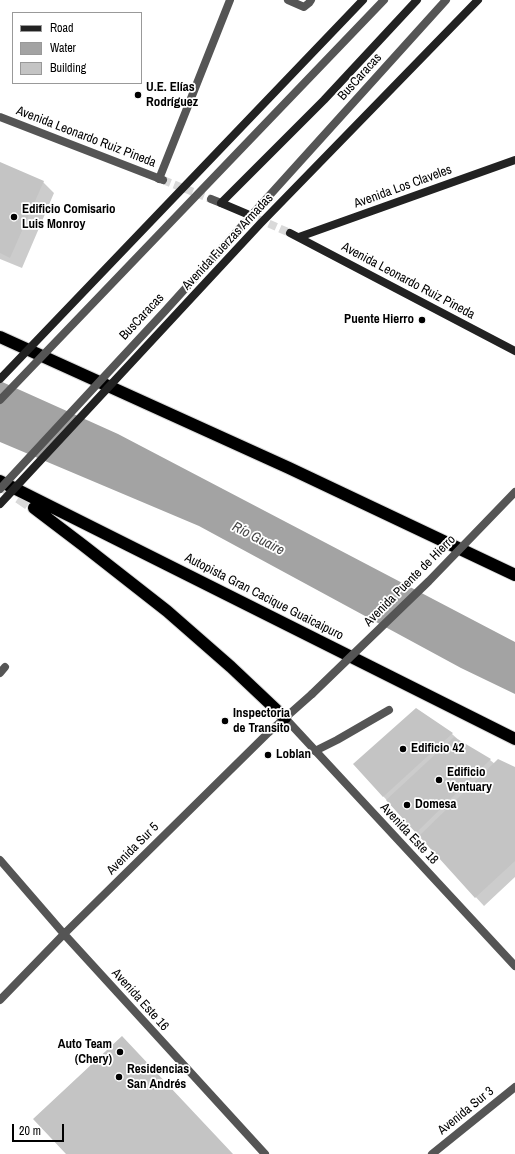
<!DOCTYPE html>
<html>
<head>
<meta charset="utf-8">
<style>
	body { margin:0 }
	#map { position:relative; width:515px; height:1154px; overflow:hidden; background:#fff; font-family:"Archivo Narrow",sans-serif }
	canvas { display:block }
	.legend { position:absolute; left:12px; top:12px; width:130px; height:72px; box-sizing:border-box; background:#fff; border:1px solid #999; margin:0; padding:5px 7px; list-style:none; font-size:12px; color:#000 }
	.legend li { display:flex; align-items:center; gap:8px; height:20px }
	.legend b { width:20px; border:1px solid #999 }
	.scale { position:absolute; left:12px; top:1124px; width:52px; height:18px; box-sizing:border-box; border:2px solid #000; border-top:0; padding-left:5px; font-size:12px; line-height:14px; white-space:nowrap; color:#000; -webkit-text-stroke:3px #fff; paint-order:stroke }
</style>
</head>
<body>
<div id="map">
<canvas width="515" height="1154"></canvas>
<ul class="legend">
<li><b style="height:5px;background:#222"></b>Road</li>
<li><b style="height:11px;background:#a3a3a3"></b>Water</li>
<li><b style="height:11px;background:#c4c4c4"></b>Building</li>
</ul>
<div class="scale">20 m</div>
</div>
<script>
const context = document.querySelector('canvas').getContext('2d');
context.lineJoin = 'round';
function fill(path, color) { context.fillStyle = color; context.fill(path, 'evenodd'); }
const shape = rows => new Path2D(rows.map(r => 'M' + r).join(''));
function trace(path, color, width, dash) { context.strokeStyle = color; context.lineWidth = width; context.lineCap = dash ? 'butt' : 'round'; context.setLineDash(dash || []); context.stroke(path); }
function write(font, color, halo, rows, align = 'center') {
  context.font = font + ' "Archivo Narrow",sans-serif'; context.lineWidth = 3.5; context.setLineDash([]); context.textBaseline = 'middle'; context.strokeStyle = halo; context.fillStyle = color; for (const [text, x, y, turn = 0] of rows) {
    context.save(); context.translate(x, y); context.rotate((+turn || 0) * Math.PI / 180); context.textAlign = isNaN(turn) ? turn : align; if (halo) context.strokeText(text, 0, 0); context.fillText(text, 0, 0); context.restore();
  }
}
const water = shape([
	[0,381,118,434,515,642,515,694,461,668,199,526,0,442]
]);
const shadow = shape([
	[0,163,43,182,54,193,22,268,0,259],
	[416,709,452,734,461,742,490,760,495,764,515,768,515,877,484,906,383,796]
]);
const building = shape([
	[0,162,44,181,10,258,0,253],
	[416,708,453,733,383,797,353,764],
	[454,737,491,759,416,833,386,800],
	[498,759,515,767,515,861,475,898,419,836],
	[122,1036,233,1154,66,1154,33,1119]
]);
const tertiaryTunnel = shape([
	[163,180,211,199]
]);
const secondaryTunnel = shape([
	[247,214,290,233]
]);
const motorwayTunnel = shape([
	[4,487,34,508]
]);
const service = shape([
	[0,673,5,667],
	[315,751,337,740,389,710]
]);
const minor = shape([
	[288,0,304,7,309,3,311,0],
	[159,179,230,0],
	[285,718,515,966],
	[0,860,64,934,265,1154],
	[0,1000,64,934,268,733,312,694],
	[432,1154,515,1087]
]);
const tertiary = shape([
	[0,117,163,180],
	[211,199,221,203]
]);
const secondary = shape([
	[247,214,221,203,324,100,417,0],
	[290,233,515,351],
	[299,237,515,160]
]);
const motorway = shape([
	[0,337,289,468,515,575],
	[0,481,515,739],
	[34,508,84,546,167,611,231,667,285,718]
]);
const serviceBridge = shape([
	[0,400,384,0],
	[0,489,165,311,446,0]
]);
const minorBridge = shape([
	[312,694,429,581,515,492]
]);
const secondaryBridge = shape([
	[0,379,363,0],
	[0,504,260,224,478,0]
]);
const markers = [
	[138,95,4,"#000"],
	[14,217,4,"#000"],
	[422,320,4,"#000"],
	[225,721,4,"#000"],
	[403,749,4,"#000"],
	[268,755,4,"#000"],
	[439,780,4,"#000"],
	[407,805,4,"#000"],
	[120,1052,4,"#000"],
	[119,1077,4,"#000"]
];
const streetNames = [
	["BusCaracas",360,77,-48],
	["Avenida Leonardo Ruiz Pineda",86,137,21],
	["Avenida Los Claveles",403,187,-20],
	["Avenida Fuerzas Armadas",228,242,-47],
	["Avenida Leonardo Ruiz Pineda",408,281,28],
	["BusCaracas",142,317,-47],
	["Avenida Puente de Hierro",410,581,-45],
	["Autopista Gran Cacique Guaicaipuro",264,597,27],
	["Avenida Este 18",409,834,47],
	["Avenida Sur 5",133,849,-45],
	["Avenida Este 16",140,1000,48],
	["Avenida Sur 3",466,1111,-39]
];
const poiNames = [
	["U.E. Elías",146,88],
	["Rodríguez",146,103],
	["Edificio Comisario",22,210],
	["Luis Monroy",22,225],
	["Puente Hierro",414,320,"right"],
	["Inspectoria",233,714],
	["de Transito",233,729],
	["Edificio 42",411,749],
	["Loblan",276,755],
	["Edificio",447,773],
	["Ventuary",447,788],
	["Domesa",415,805],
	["Auto Team",112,1045,"right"],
	["(Chery)",112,1060,"right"],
	["Residencias",127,1070],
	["San Andrés",127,1085]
];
const waterNames = [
	["Río Guaire",258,539,27]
];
fill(water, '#a3a3a3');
fill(shadow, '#0003');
fill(building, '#c4c4c4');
trace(tertiaryTunnel, '#d9d9d9', 8, [8, 4]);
trace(secondaryTunnel, '#d9d9d9', 8, [8, 4]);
trace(motorwayTunnel, '#d9d9d9', 12, [12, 6]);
trace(motorway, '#dbdbdb', 14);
trace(service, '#555', 8);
trace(minor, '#555', 8);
trace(tertiary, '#555', 8);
trace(secondary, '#222', 8);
trace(motorway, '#000', 12);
trace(serviceBridge, '#555', 8);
trace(minorBridge, '#555', 8);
trace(secondaryBridge, '#222', 8);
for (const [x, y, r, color] of markers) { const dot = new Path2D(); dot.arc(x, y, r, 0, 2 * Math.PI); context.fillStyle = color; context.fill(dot); trace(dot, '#fff', 1.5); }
write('13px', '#000', '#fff', streetNames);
write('bold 13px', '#000', '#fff', poiNames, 'left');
write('italic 14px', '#444', '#fff', waterNames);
</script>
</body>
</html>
